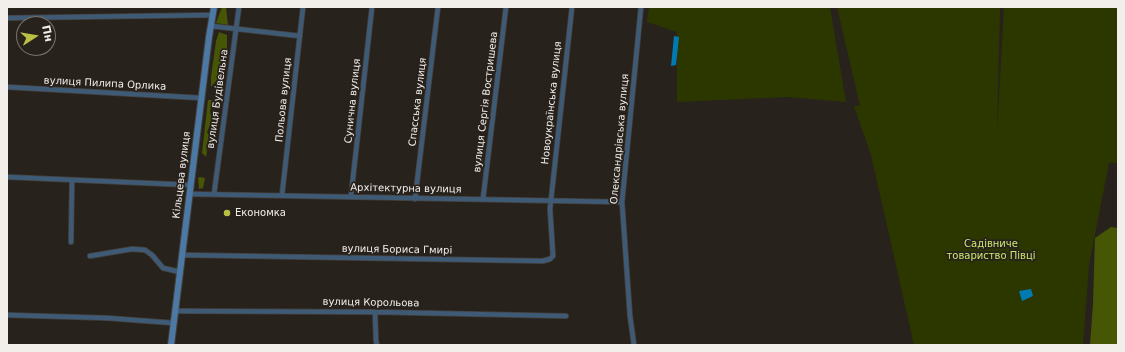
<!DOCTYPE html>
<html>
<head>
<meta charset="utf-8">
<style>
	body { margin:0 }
	#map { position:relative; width:1125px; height:352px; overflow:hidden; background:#28221d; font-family:"DejaVu Sans",sans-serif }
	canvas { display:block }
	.frame { position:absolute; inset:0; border:8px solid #f2eeea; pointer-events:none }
	.north { position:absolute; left:16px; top:16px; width:40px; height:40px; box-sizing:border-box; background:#28221d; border:1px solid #79746f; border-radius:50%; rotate:78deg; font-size:11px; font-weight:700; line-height:16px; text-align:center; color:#f2eeea }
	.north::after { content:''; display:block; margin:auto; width:14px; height:18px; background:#bbc045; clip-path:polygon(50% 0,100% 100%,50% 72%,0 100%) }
</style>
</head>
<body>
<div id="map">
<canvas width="1125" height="352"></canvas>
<div class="frame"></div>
<div class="north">Пн</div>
</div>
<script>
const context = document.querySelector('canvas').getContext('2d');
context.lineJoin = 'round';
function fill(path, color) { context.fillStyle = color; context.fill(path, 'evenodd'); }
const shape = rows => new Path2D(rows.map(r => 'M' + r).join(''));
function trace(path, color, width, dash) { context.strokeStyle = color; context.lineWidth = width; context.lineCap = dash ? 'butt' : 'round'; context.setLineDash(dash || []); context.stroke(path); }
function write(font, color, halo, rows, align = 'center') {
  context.font = font + ' "DejaVu Sans",sans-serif'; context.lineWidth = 3.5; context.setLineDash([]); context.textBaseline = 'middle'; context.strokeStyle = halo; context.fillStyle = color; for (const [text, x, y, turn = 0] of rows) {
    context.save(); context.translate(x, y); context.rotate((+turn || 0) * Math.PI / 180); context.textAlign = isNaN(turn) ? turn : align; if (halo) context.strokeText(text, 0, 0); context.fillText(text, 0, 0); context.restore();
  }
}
const green = shape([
	[649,7,830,7,846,102,788,97,677,102,677,32,647,22],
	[837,7,1000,7,997,134,1004,7,1118,7,1118,163,1109,163,1089,265,1083,345,914,345,871,155,854,106,860,106]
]);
const forest = shape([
	[222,7,226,7,228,25,216,23],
	[219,32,227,35,227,50,218,68,220,76,211,87,211,77,216,41],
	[208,100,212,100,210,112,212,120,207,132,209,135,209,139,206,146,207,152,206,157,202,153],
	[200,177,205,178,203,188,199,189,198,178],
	[1111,227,1118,228,1117,345,1090,345,1093,304,1095,238]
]);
const water = shape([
	[674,36,679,37,676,65,671,66],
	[1031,289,1033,296,1022,301,1019,291]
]);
const street = shape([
	[7,18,212,15],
	[211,26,300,36],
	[7,87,202,98],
	[7,177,191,185],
	[190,194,622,202],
	[214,194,239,7],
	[282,195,303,7],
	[351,196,372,7],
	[415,199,438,7],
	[483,199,506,7],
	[71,242,72,180],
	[183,255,543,261,550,259,553,256,550,209,572,7],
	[90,256,132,249,145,250,152,255,163,268,180,272],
	[175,311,375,312,566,316],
	[375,312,376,341,377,345],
	[7,315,107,318,174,323],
	[634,345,630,316,622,202,641,7]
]);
const secondary = shape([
	[171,345,209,37,214,7]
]);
const markers = [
	[227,213,4,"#bbc045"]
];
const streetNames = [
	["вулиця Пилипа Орлика",105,84,3],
	["вулиця Будівельна",218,99,-82],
	["Польова вулиця",284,100,-84],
	["Сунична вулиця",353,101,-84],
	["Спасська вулиця",418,102,-83],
	["вулиця Сергія Востришева",486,102,-83],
	["Новоукраїнська вулиця",552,103,-84],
	["Олександрівська вулиця",620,139,-85],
	["Кільцева вулиця",182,175,-83],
	["Архітектурна вулиця",406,189,1],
	["вулиця Бориса Гмирі",397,250,1],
	["вулиця Корольова",371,303,1]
];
const poiNames = [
	["Економка",235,213]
];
const parkNames = [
	["Садівниче",991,244],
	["товариство Півці",991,256]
];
fill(green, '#2c3700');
fill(forest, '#475605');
fill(water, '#007bb2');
trace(street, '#443f3a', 6);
trace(secondary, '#443f3a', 8);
trace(street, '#3e5a75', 4.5);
trace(secondary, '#4b79a4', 6);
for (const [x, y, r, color] of markers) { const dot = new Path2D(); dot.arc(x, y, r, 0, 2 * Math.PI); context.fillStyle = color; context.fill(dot); trace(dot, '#28221d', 1.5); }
write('10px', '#f2eeea', '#28221d', streetNames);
write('10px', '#f2eeea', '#28221d', poiNames, 'left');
write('10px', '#cae76b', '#28221d', parkNames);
</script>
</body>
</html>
